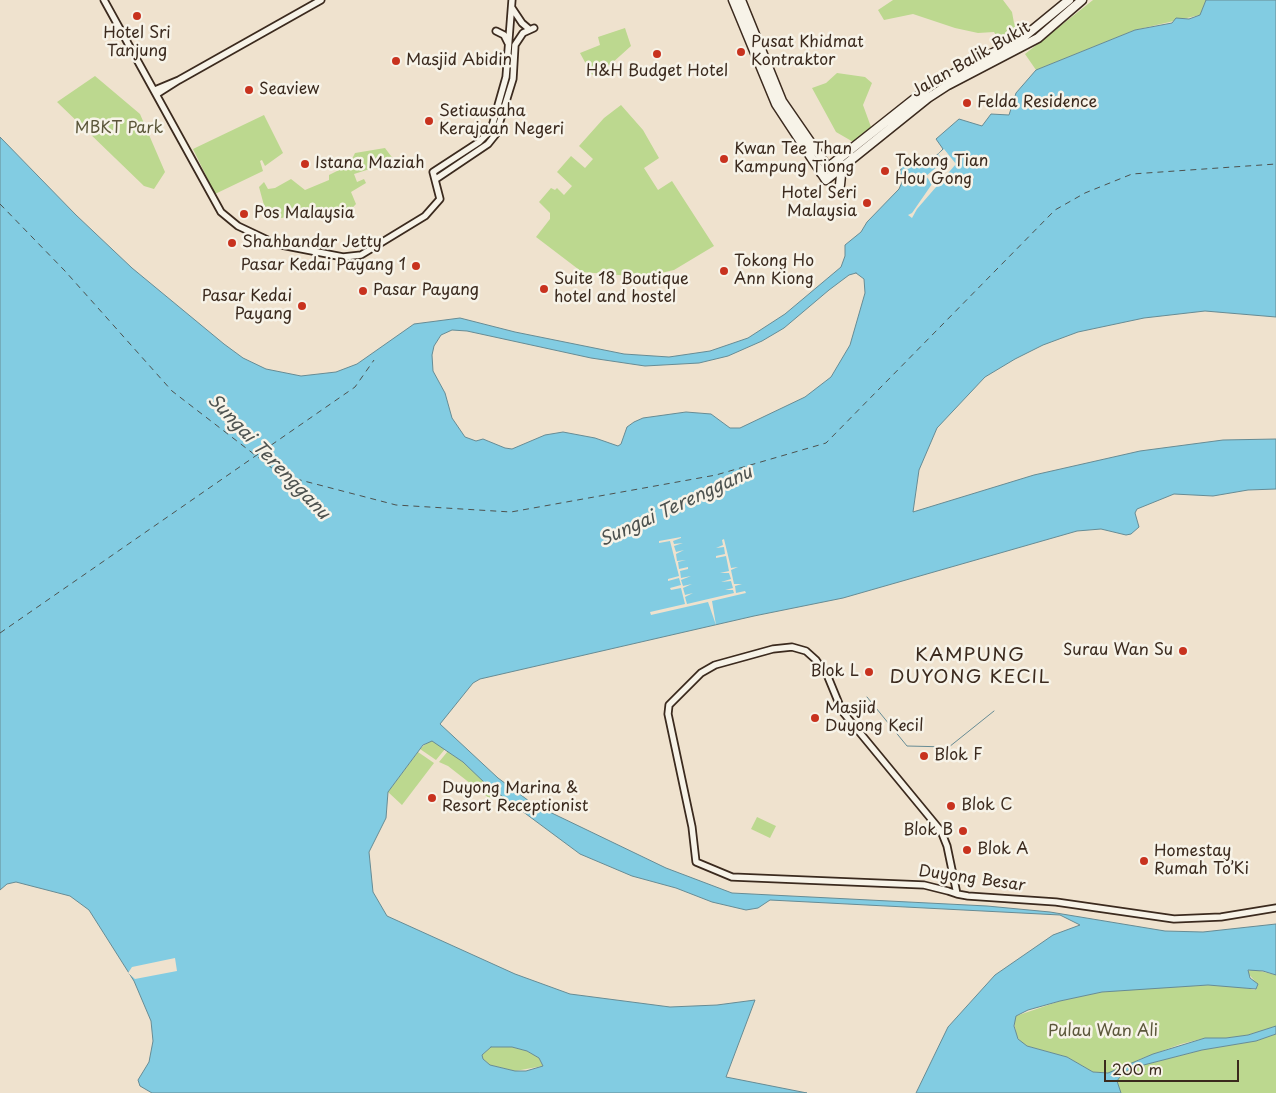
<!DOCTYPE html>
<html>
<head>
<meta charset="utf-8">
<style>
	body { margin:0 }
	#map { position:relative; width:1276px; height:1093px; overflow:hidden; background:#efe2ce; font-family:"Playpen Sans",sans-serif }
	canvas { display:block }
	.scale { position:absolute; left:1104px; top:1060px; width:135px; height:22px; box-sizing:border-box; border:2px solid #3b2a1e; border-top:0; padding-left:6px; font-size:15px; line-height:18px; white-space:nowrap; color:#3b2a1e; -webkit-text-stroke:4px #f7f3e8; paint-order:stroke }
</style>
</head>
<body>
<div id="map">
<canvas width="1276" height="1093"></canvas>
<div class="scale">200 m</div>
</div>
<script>
const context = document.querySelector('canvas').getContext('2d');
context.lineJoin = 'round';
function fill(path, color) { context.fillStyle = color; context.fill(path, 'evenodd'); }
const shape = rows => new Path2D(rows.map(r => 'M' + r).join(''));
function trace(path, color, width, dash) { context.strokeStyle = color; context.lineWidth = width; context.lineCap = dash ? 'butt' : 'round'; context.setLineDash(dash || []); context.stroke(path); }
function write(font, color, halo, rows, align = 'center') {
  context.font = font + ' "Playpen Sans",sans-serif'; context.lineWidth = 5; context.setLineDash([]); context.textBaseline = 'middle'; context.strokeStyle = halo; context.fillStyle = color; for (const [text, x, y, turn = 0] of rows) {
    context.save(); context.translate(x, y); context.rotate((+turn || 0) * Math.PI / 180); context.textAlign = isNaN(turn) ? turn : align; if (halo) context.strokeText(text, 0, 0); context.fillText(text, 0, 0); context.restore();
  }
}
const green = shape([
	[893,0,1003,0,1012,12,1014,23,1023,32,1001,44,994,32,978,33,955,28,913,14,884,20,878,10],
	[1093,0,1206,0,1200,15,1135,30,1036,70,1025,54],
	[625,28,631,46,611,64,592,75,580,53,600,45,598,37],
	[837,73,865,77,872,83,863,105,871,127,855,143,836,132,812,88,826,83],
	[95,76,140,114,165,172,154,189,144,186,57,102],
	[621,105,643,130,659,158,644,168,658,190,672,181,714,246,674,270,643,277,582,272,536,237,550,219,550,213,539,202,551,188,555,190,557,188,564,195,572,186,557,172,571,156,585,168,593,159,579,146,604,118],
	[264,115,283,153,265,166,262,160,260,161,263,171,215,194,193,149],
	[385,148,394,160,389,169,373,168,354,174,357,182,364,179,366,183,351,192,356,204,343,218,320,220,298,217,278,218,265,209,259,187,264,182,268,189,275,188,291,179,305,190,329,180,329,175,349,165,355,153],
	[429,741,432,741,445,749,436,760,420,749],
	[448,751,463,762,496,792,489,798,448,766,439,762],
	[418,752,434,763,402,805,388,792],
	[757,817,776,826,770,838,751,829],
	[1252,969,1276,975,1276,1026,1248,1035,1226,1038,1205,1038,1181,1044,1140,1059,1113,1073,1093,1072,1067,1057,1027,1046,1021,1043,1016,1034,1014,1021,1016,1016,1060,1001,1102,992,1143,988,1208,985,1236,986,1255,990,1258,985,1247,972],
	[1276,1034,1276,1093,1121,1093,1119,1089,1117,1081,1122,1074,1132,1068,1202,1050,1256,1041],
	[491,1047,512,1047,527,1051,539,1058,543,1066,515,1071,490,1065,483,1059,482,1055]
]);
const water = shape([
	[1206,0,1276,0,1276,317,1205,311,1144,318,1078,332,1043,345,1015,359,985,377,937,428,919,470,913,512,1034,475,1140,451,1223,440,1276,439,1276,489,1248,490,1213,496,1174,494,1137,509,1135,513,1139,527,1131,534,1126,535,1101,529,1077,531,843,598,754,616,480,679,473,683,440,724,498,778,533,804,666,868,732,893,987,906,1050,912,1165,931,1203,932,1276,924,1276,975,1263,971,1248,970,1250,978,1258,984,1256,989,1208,985,1102,992,1060,1001,1028,1010,1016,1016,1014,1026,1018,1039,1027,1046,1067,1057,1093,1072,1108,1073,1153,1054,1205,1038,1226,1038,1248,1035,1276,1026,1276,1034,1256,1041,1202,1050,1132,1068,1122,1074,1117,1081,1121,1093,916,1093,948,1027,995,975,1053,935,1080,925,1060,915,770,900,758,908,746,910,712,902,676,888,632,876,580,854,487,785,463,762,432,741,423,745,388,792,386,818,369,852,373,892,387,916,515,974,570,994,670,1007,717,1005,755,1000,726,1077,807,1093,152,1093,140,1086,138,1080,149,1062,153,1041,151,1021,134,981,89,910,70,896,16,882,7,884,0,890,0,137,76,215,132,268,224,344,243,358,266,369,301,376,336,372,357,364,414,324,460,318,515,332,624,354,669,357,710,351,748,338,785,314,841,267,845,256,845,245,861,232,867,222,899,189,903,180,900,172,902,166,913,158,921,167,938,154,943,149,936,139,959,119,982,126,991,114,1009,115,1016,93,1036,70,1135,30,1172,23,1176,18,1189,19,1200,15,1206,0],
	[856,273,864,279,865,293,850,345,831,377,805,397,740,428,730,428,711,414,686,412,643,418,634,422,627,427,621,444,618,446,595,438,563,432,545,435,512,449,505,448,483,439,476,441,465,437,452,418,445,393,433,371,432,355,434,346,441,335,452,330,467,331,591,358,645,366,699,363,728,356,762,341,784,328,829,290,849,275,856,273],
	[491,1047,512,1047,527,1051,539,1058,543,1066,526,1071,515,1071,490,1065,483,1059,482,1055,491,1047]
]);
const pier = shape([
	[944,149,956,164,917,209,912,218,908,215,912,213,932,184,926,176,944,161,938,154],
	[681,537,681,538,673,541,674,544,683,543,674,546,676,552,684,550,676,554,677,561,686,560,678,562,679,569,688,567,688,569,680,571,681,578,691,576,681,580,683,586,692,584,683,588,685,595,693,593,685,597,687,604,734,593,733,590,725,590,733,588,731,581,721,582,731,579,729,573,720,573,729,571,726,556,716,558,716,556,725,554,724,547,716,548,723,545,722,540,724,539,731,568,738,567,731,570,734,584,742,584,735,586,736,593,745,591,746,593,712,601,716,625,708,602,651,615,650,612,685,604,681,588,671,590,670,588,681,585,679,578,668,581,668,579,679,576,670,541,659,543,659,541],
	[175,958,177,971,135,979,128,973,132,967]
]);
const stream = shape([
	[867,697,907,746,949,747,994,711]
]);
const ferry = shape([
	[0,204,65,271,172,391,281,475,396,505,511,512,716,475,826,443,1055,210,1085,193,1132,174,1276,164],
	[0,633,355,387,374,360]
]);
const minor = shape([
	[104,0,221,212,238,226,276,244,343,257,361,255,425,216,440,199,433,172,479,142,491,130,506,77,512,0],
	[512,8,522,23,529,29],
	[496,31,504,35,508,43],
	[155,90,179,80,321,0],
	[157,94,179,80],
	[436,179,488,144,496,134,513,79,515,45,523,33,534,28],
	[957,894,947,846,941,831,842,711,828,677,816,660,806,651,792,647,773,649,715,665,701,673,669,705,668,714,692,827,696,862,732,877,924,885,948,891,957,894,968,896,1056,902,1174,919,1221,917,1276,908]
]);
const major = shape([
	[733,0,776,104,826,180,928,98,948,85,1038,38,1082,0],
	[741,0,782,101,831,172],
	[821,173,932,85,1025,36,1069,0],
	[840,185,841,175,845,165]
]);
const markers = [
	[137,16,5,"#c8321e"],
	[741,52,5,"#c8321e"],
	[657,54,5,"#c8321e"],
	[396,61,5,"#c8321e"],
	[249,90,5,"#c8321e"],
	[967,103,5,"#c8321e"],
	[429,121,5,"#c8321e"],
	[724,159,5,"#c8321e"],
	[305,164,5,"#c8321e"],
	[885,171,5,"#c8321e"],
	[867,203,5,"#c8321e"],
	[244,214,5,"#c8321e"],
	[232,243,5,"#c8321e"],
	[416,266,5,"#c8321e"],
	[724,271,5,"#c8321e"],
	[544,289,5,"#c8321e"],
	[363,291,5,"#c8321e"],
	[302,306,5,"#c8321e"],
	[1183,651,5,"#c8321e"],
	[869,672,5,"#c8321e"],
	[815,718,5,"#c8321e"],
	[924,756,5,"#c8321e"],
	[432,798,5,"#c8321e"],
	[951,806,5,"#c8321e"],
	[963,831,5,"#c8321e"],
	[967,850,5,"#c8321e"],
	[1144,861,5,"#c8321e"]
];
const poiNames = [
	["Hotel Sri",137,34,"center"],
	["Tanjung",137,52,"center"],
	["Pusat Khidmat",751,43],
	["Kontraktor",751,61],
	["Masjid Abidin",406,61],
	["H&H Budget Hotel",657,72,"center"],
	["Seaview",259,90],
	["Felda Residence",977,103],
	["Setiausaha",439,112],
	["Kerajaan Negeri",439,130],
	["Kwan Tee Than",734,150],
	["Kampung Tiong",734,168],
	["Tokong Tian",895,162],
	["Hou Gong",895,180],
	["Istana Maziah",315,164],
	["Hotel Seri",857,194,"right"],
	["Malaysia",857,212,"right"],
	["Pos Malaysia",254,214],
	["Shahbandar Jetty",242,243],
	["Tokong Ho",734,262],
	["Ann Kiong",734,280],
	["Pasar Kedai Payang 1",406,266,"right"],
	["Suite 18 Boutique",554,280],
	["hotel and hostel",554,298],
	["Pasar Payang",373,291],
	["Pasar Kedai",292,297,"right"],
	["Payang",292,315,"right"],
	["Surau Wan Su",1173,651,"right"],
	["Blok L",859,672,"right"],
	["Masjid",825,709],
	["Duyong Kecil",825,727],
	["Blok F",934,756],
	["Duyong Marina &",442,789],
	["Resort Receptionist",442,807],
	["Blok C",961,806],
	["Blok B",953,831,"right"],
	["Blok A",977,850],
	["Homestay",1154,852],
	["Rumah To’Ki",1154,870]
];
const streetNames = [
	["Jalan Balik Bukit",971,60,-30],
	["Duyong Besar",972,879,8]
];
const parkNames = [
	["MBKT Park",119,129],
	["Pulau Wan Ali",1103,1032]
];
const waterNames = [
	["Sungai Terengganu",268,457,46],
	["Sungai Terengganu",676,507,-25]
];
const quarterNames = [
	["KAMPUNG",970,656],
	["DUYONG KECIL",970,678]
];
fill(green, '#bcd88f');
fill(water, '#82cce2');
trace(water, '#668b94', 1);
fill(pier, '#efe2ce');
trace(stream, '#668b94', 1);
trace(ferry, '#4d524f', 1, [6, 5]);
trace(minor, '#3b2a1e', 9);
trace(major, '#3b2a1e', 11);
trace(minor, '#f7f3e8', 5.5);
trace(major, '#f7f3e8', 8);
for (const [x, y, r, color] of markers) { const dot = new Path2D(); dot.arc(x, y, r, 0, 2 * Math.PI); context.fillStyle = color; context.fill(dot); trace(dot, '#f7f3e8', 2); }
write('16px', '#3b2a1e', '#f7f3e8', poiNames, 'left');
write('16px', '#3b2a1e', '#f7f3e8', streetNames);
write('16px', '#5b563a', '#f7f3e8', parkNames);
write('italic 18px', '#4d524f', '#f7f3e8', waterNames);
context.letterSpacing = '1px';
write('19px', '#3b2a1e', '#f7f3e8', quarterNames);
context.letterSpacing = '0px';
</script>
</body>
</html>
